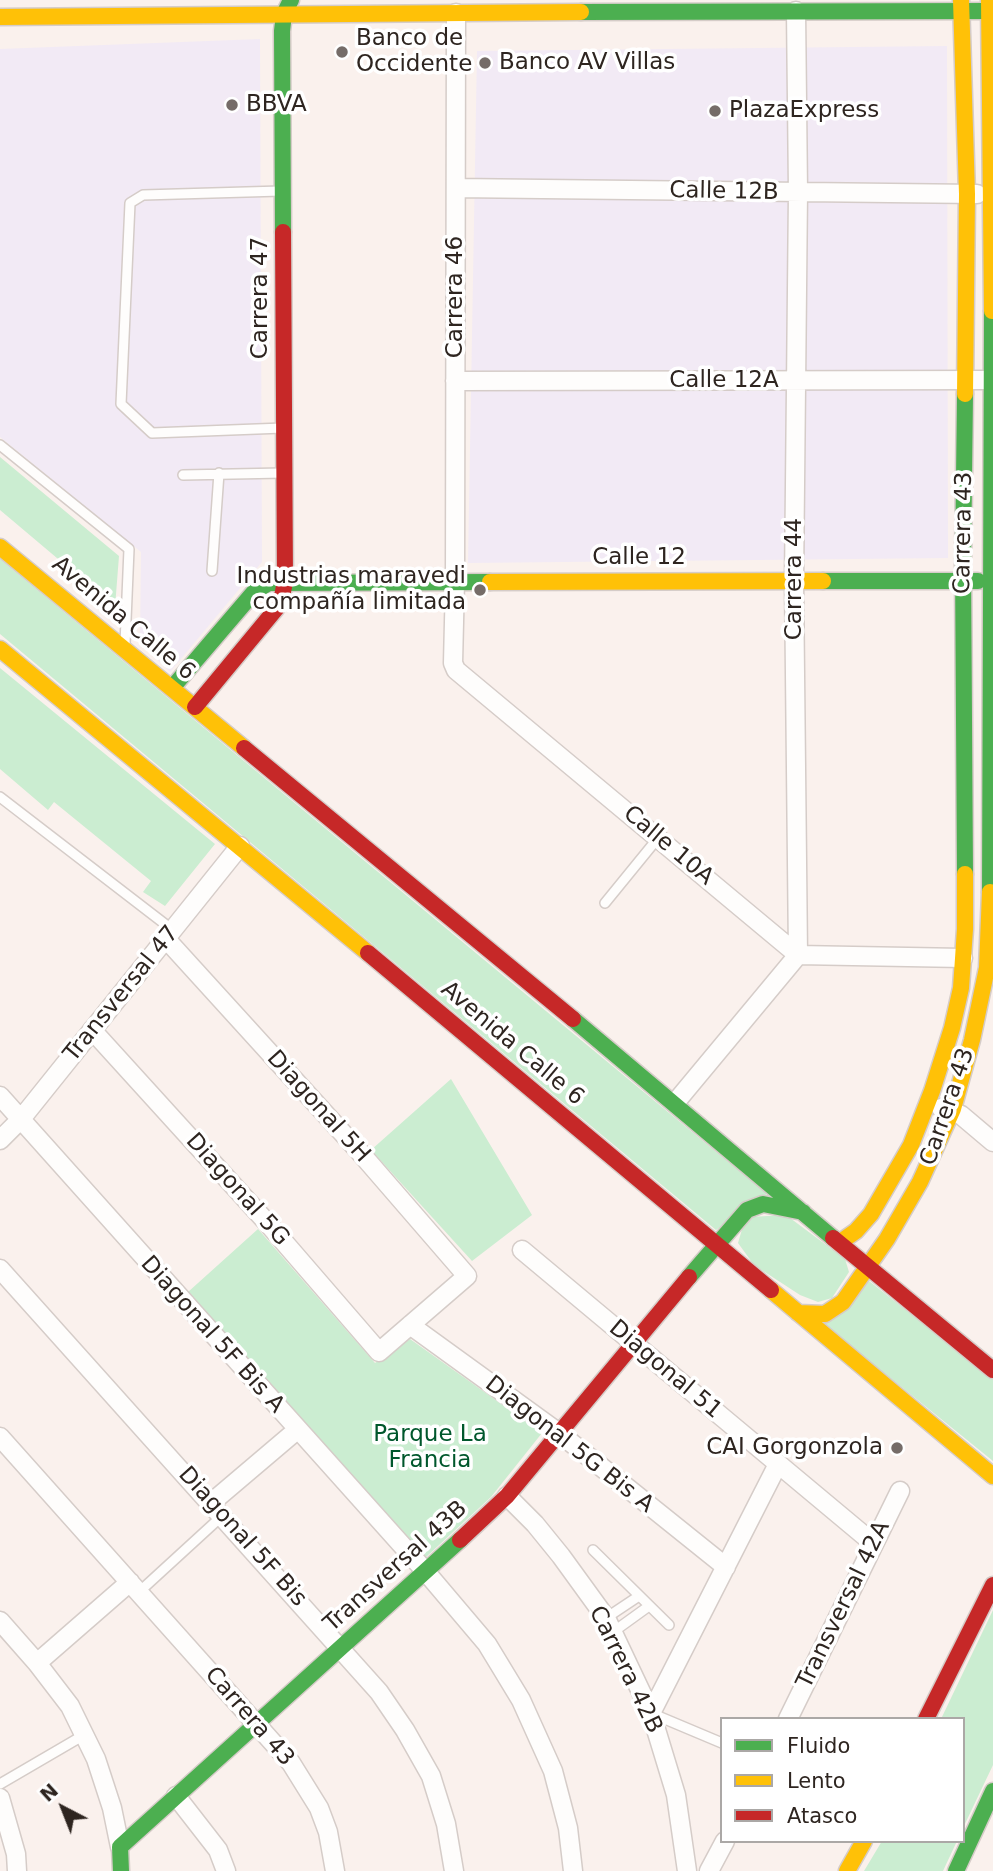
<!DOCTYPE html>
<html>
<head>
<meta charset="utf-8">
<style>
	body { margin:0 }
	#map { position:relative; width:993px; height:1871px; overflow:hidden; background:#faf1ed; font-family:"DejaVu Sans",sans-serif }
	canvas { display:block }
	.legend { position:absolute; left:720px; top:1717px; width:245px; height:126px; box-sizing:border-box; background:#fff; border:2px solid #aba8a6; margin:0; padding:9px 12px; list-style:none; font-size:21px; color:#2e2520 }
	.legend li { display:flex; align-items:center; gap:14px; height:35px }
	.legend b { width:35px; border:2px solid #aba8a6 }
	.north { position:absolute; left:28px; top:1773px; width:70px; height:70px; -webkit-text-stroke:5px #fff; paint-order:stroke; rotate:318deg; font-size:19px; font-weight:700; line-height:28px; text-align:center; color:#2e2520 }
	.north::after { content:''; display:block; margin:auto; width:24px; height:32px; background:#2e2520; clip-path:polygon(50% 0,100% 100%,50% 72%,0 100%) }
</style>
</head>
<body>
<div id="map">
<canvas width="993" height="1871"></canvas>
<ul class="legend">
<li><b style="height:9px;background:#4caf50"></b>Fluido</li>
<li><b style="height:9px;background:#ffc107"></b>Lento</li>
<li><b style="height:9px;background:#c62828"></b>Atasco</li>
</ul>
<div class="north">N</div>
</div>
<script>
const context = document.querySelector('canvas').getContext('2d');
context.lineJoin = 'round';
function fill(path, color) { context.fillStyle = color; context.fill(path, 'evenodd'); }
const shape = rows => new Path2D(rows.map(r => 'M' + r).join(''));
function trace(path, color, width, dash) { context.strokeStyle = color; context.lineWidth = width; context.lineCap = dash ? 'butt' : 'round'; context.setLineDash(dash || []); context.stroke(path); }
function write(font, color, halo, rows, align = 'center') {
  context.font = font + ' "DejaVu Sans",sans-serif'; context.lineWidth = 7; context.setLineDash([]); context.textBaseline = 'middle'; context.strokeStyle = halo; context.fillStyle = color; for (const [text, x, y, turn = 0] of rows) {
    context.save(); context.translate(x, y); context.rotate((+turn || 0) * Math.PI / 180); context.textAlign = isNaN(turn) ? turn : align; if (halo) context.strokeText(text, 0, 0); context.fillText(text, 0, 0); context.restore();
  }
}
const industrial = shape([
	[260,39,262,562,170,672,140,643,141,552,0,437,0,49],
	[947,46,948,558,468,563,477,51]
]);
const green = shape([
	[0,457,119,556,115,607,0,510],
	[0,559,767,1194,716,1230,0,634],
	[0,668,215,844,165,906,143,892,151,881,54,802,48,810,0,769],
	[451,1079,532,1215,472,1261,371,1150],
	[786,1215,845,1259,849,1272,832,1298,818,1302,800,1295,754,1265,738,1243,743,1226,749,1217],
	[258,1229,375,1363,410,1339,542,1433,491,1497,425,1558,188,1292],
	[869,1281,993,1379,993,1461,820,1321],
	[993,1610,993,1765,963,1828,963,1719,941,1719],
	[882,1841,957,1841,943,1871,864,1871]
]);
const lane = shape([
	[281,191,143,195,130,203,121,404,152,433,283,428],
	[0,445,129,549,125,644],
	[183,475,283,473],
	[212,571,219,473],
	[0,797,174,931],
	[605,903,658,838],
	[593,1550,669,1625],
	[139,1592,222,1516],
	[606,1618,639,1596],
	[613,1632,649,1606],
	[653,1714,722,1743],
	[0,1784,84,1735]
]);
const street = shape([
	[456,13,455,581,453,663,456,670,798,955,963,958],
	[456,188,977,194],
	[455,381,993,380],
	[92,1030,271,1227,379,1352,467,1276,358,1150,167,940],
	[0,1096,426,1572,487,1644,521,1700,553,1771,568,1828,573,1871],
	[675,1103,798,955,794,581,798,192,796,11],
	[941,1108,961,1115,993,1142],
	[0,1140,21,1119,240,846],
	[522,1250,873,1543],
	[0,1269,379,1692,405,1730,431,1776,446,1824,454,1871],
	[410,1325,559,1433,726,1567],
	[0,1437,291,1763,319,1808,328,1832,335,1871],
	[507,1496,535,1524,561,1556,606,1618,651,1713,676,1795,687,1871],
	[211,1503,297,1430],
	[0,1621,37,1663,70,1706,96,1759,112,1808,120,1847],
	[37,1663,130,1582],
	[651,1713,778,1464],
	[788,1719,900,1491],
	[176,1796,218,1850,226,1871],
	[0,1798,16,1854,17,1871],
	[709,1871,725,1841]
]);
const fast = shape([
	[581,12,993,11],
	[283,232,282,31,284,14,291,0],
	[823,581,978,581],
	[172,688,254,592,269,583,490,582],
	[965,874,963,564,965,394],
	[990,892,992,311],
	[573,1019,833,1238],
	[689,1277,747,1210,763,1204,803,1212],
	[121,1871,120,1847,460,1540],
	[956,1871,993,1791]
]);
const slow = shape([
	[961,0,967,194,965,394],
	[989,0,992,311],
	[0,17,581,12],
	[0,547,244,748],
	[490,582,823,581],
	[0,649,368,953],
	[839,1243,856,1231,871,1214,911,1145,932,1091,952,1028,961,988,965,929,965,874],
	[771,1290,993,1476],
	[798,1313,825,1314,843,1302,887,1239,920,1182,953,1109,972,1040,987,968,990,892],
	[847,1871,864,1841]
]);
const jam = shape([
	[195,707,276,609,281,601,285,582,283,232],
	[244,748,573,1019],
	[368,953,771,1290],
	[833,1238,993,1370],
	[460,1540,507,1496,689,1277],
	[926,1719,993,1585]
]);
const markers = [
	[342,52,7,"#756c68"],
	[485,63,7,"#756c68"],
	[232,105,7,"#756c68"],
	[715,111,7,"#756c68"],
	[480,590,7,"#756c68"],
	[897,1448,7,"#756c68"]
];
const poiNames = [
	["Banco de",356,39],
	["Occidente",356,65],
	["Banco AV Villas",499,63],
	["BBVA",246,105],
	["PlazaExpress",729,111],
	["Industrias maravedi",466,577,"right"],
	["compañía limitada",466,603,"right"],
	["CAI Gorgonzola",883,1448,"right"]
];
const streetNames = [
	["Calle 12B",724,192,1],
	["Carrera 46",456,297,-90],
	["Carrera 47",261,298,-90],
	["Calle 12A",724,381],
	["Carrera 43",964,533,-89],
	["Calle 12",639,558],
	["Carrera 44",795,579,-90],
	["Avenida Calle 6",123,619,40],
	["Calle 10A",668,846,40],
	["Transversal 47",122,994,-51],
	["Avenida Calle 6",512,1044,40],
	["Diagonal 5H",318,1107,48],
	["Carrera 43",948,1107,-71],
	["Diagonal 5G",237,1190,48],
	["Diagonal 5F Bis A",212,1335,48],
	["Diagonal 51",665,1370,40],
	["Diagonal 5G Bis A",569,1445,38],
	["Diagonal 5F Bis",242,1537,48],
	["Transversal 43B",396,1567,-42],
	["Transversal 42A",844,1605,-64],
	["Carrera 42B",625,1670,64],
	["Carrera 43",249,1717,49]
];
const parkNames = [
	["Parque La",430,1435],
	["Francia",430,1461]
];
fill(industrial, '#f2eaf5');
fill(green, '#cbedd1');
trace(lane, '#d5ccc8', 12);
trace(street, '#d5ccc8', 21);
trace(fast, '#d5ccc8', 19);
trace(slow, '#d5ccc8', 19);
trace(jam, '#d5ccc8', 19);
trace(lane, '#fefdfc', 9);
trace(street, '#fefdfc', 18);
trace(fast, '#4caf50', 16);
trace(slow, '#ffc107', 16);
trace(jam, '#c62828', 16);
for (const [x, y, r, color] of markers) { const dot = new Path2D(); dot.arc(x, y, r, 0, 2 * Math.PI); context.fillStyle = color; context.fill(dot); trace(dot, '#fff', 2.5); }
write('23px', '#2e2520', '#fff', poiNames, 'left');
write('23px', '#2e2520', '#fff', streetNames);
write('23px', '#00572c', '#fff', parkNames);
</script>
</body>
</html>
